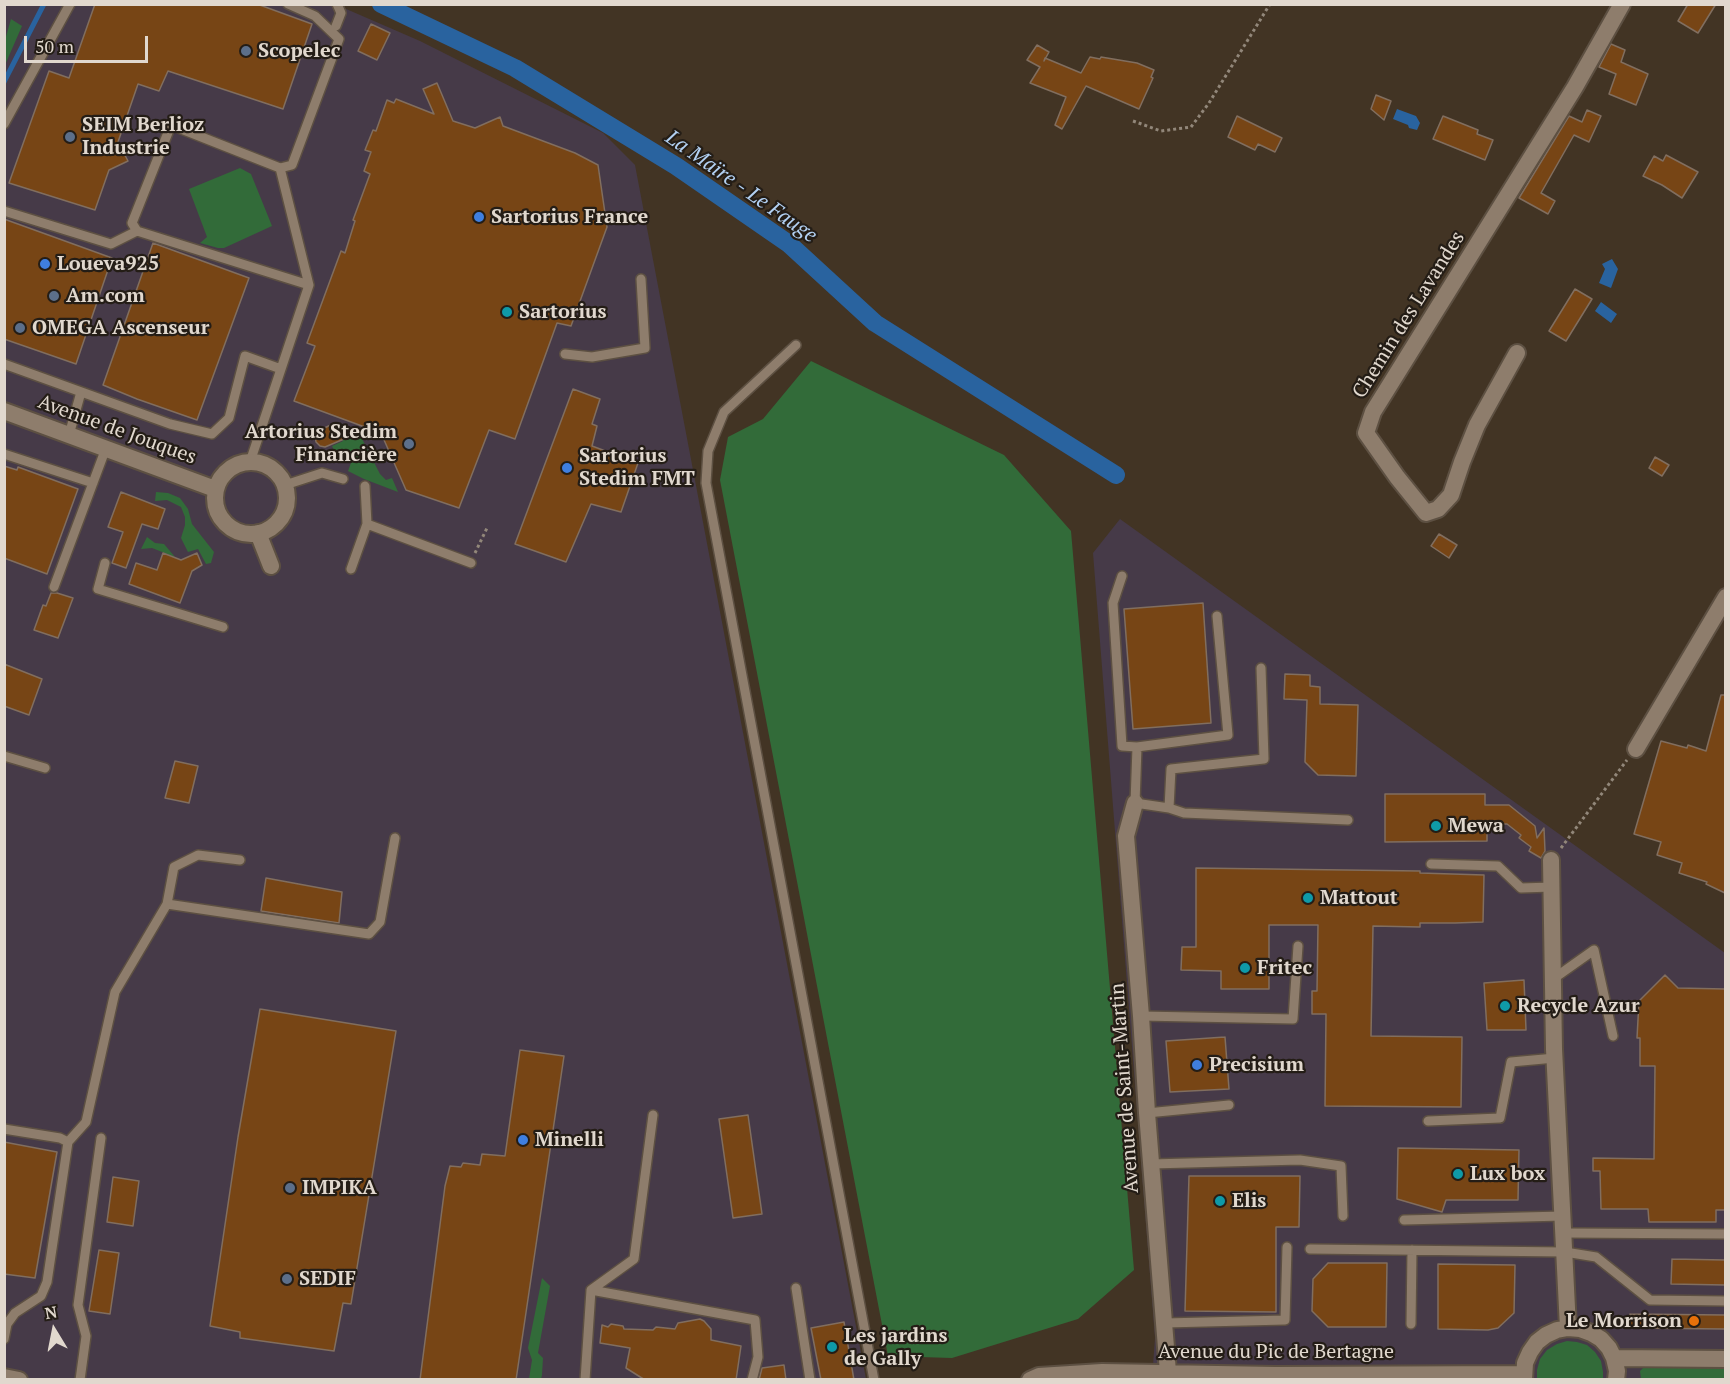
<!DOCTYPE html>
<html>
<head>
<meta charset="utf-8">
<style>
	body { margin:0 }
	#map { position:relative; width:1730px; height:1384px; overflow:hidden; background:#423424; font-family:"PT Serif",serif }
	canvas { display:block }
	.frame { position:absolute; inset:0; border:6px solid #e1d8ce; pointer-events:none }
	.north { position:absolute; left:24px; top:1300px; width:60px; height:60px; -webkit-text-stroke:4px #241d16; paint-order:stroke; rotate:350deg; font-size:16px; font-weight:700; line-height:24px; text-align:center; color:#e1d8ce }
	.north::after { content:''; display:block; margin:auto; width:21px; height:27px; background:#e1d8ce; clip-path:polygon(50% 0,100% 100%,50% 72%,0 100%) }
	.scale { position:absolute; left:24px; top:36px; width:124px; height:27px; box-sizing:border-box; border:3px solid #e1d8ce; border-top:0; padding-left:8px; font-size:18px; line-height:21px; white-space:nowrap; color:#e1d8ce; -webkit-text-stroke:4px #241d16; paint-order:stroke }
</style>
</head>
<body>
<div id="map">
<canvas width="1730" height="1384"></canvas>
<div class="frame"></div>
<div class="north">N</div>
<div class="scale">50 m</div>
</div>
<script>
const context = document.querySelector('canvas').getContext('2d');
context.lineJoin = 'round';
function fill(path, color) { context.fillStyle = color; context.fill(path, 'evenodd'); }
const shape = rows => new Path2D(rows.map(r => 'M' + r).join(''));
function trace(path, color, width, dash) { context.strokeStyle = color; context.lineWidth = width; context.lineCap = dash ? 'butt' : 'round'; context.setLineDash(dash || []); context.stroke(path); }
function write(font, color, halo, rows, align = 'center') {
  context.font = font + ' "PT Serif",serif'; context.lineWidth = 4.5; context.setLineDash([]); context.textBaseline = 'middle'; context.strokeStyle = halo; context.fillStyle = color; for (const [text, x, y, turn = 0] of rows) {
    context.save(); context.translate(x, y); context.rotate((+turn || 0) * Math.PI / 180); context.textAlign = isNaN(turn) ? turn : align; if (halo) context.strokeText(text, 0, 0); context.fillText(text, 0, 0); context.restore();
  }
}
const industrial = shape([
	[5,5,337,5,420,41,603,133,635,165,866,1379,5,1380],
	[1120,519,1725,953,1725,1379,1152,1379,1155,1338,1093,553]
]);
const green = shape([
	[11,19,22,26,5,65,5,40],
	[240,168,251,174,272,226,224,248,218,248,200,243,207,237,189,189],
	[811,361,1004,455,1071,531,1134,1270,1078,1319,952,1358,888,1356,720,480,728,437,763,419],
	[348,429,359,433,380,474,386,480,392,478,398,492,364,479,348,471,352,460,350,459,348,461,337,457,332,446,343,441,339,433],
	[156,492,168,493,180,498,188,509,192,524,214,552,211,563,206,564,198,549,188,552,181,538,185,525,185,517,181,507,167,500,155,501],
	[147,537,155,543,164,544,175,557,152,548,141,549],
	[542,1278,550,1286,538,1353,543,1358,542,1375,541,1379,529,1379,532,1360,528,1348],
	[1567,1341,1577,1342,1587,1345,1595,1352,1601,1361,1603,1372,1603,1379,1537,1379,1537,1370,1540,1359,1547,1350,1557,1344],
	[1645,1366,1725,1366,1725,1379,1641,1379,1640,1371]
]);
const water = shape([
	[1397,109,1416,116,1420,123,1417,130,1409,128,1408,125,1393,119],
	[1612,259,1618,269,1611,288,1599,283,1605,269,1602,264],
	[1601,302,1617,314,1611,323,1595,311]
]);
const stream = shape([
	[4,82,44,4]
]);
const canal = shape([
	[381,4,515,68,676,166,789,244,875,323,1116,475]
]);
const building = shape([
	[95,4,257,4,312,24,283,109,168,71,159,91,138,84,118,142,128,161,109,170,95,210,9,183,49,71,69,78,95,4],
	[1688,4,1716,4,1698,33,1678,21,1688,4],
	[371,24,390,33,377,60,358,51,371,24],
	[1611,44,1625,50,1621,62,1648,74,1636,105,1609,94,1616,74,1599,67,1611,44],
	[1037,45,1049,52,1044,61,1045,58,1081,73,1090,57,1100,59,1101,57,1137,63,1154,70,1151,77,1153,78,1139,109,1086,86,1062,129,1055,125,1066,97,1030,83,1040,67,1027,60,1037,45],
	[437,83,453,121,475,128,500,117,503,126,575,153,598,165,607,227,571,326,557,323,515,439,489,430,459,508,406,490,381,433,294,401,315,346,307,343,341,251,345,253,355,221,353,220,370,174,364,171,371,152,365,150,373,130,376,131,387,100,394,103,396,99,434,114,423,89,437,83],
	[1376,95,1391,101,1384,120,1371,109,1376,95],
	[1587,110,1601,116,1589,142,1574,135,1541,193,1555,201,1548,214,1519,198,1569,116,1582,122,1587,110],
	[1237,116,1282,138,1275,152,1258,144,1255,150,1228,137,1237,116],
	[1443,116,1478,130,1477,134,1493,140,1485,160,1433,139,1443,116],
	[1666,155,1698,172,1682,198,1662,185,1643,176,1654,156,1663,161,1666,155],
	[4,219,112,258,76,364,4,339,4,219],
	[153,243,249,278,197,420,137,399,103,385,153,243],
	[1575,289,1592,299,1566,341,1549,331,1575,289],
	[573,389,600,399,592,424,597,426,592,446,638,463,621,512,591,504,566,562,515,544,573,389],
	[335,423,344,439,325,447,320,446,316,442,315,436,318,431,335,423],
	[1655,457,1669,465,1662,476,1649,468,1655,457],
	[4,466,17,470,18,467,78,489,47,574,4,558,4,466],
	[121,492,165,509,158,529,142,524,126,568,112,563,123,532,108,527,121,492],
	[1439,534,1457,545,1449,558,1431,546,1439,534],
	[163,553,181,560,197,553,202,565,192,571,180,603,129,584,136,563,157,570,163,553],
	[51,593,57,593,73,598,58,638,34,630,43,605,46,606,51,593],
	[1203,603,1211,723,1133,729,1124,609,1203,603],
	[4,664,42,679,29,715,4,706,4,664],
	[1285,674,1310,675,1310,686,1320,687,1320,704,1358,705,1356,776,1318,775,1305,762,1307,700,1284,699,1285,674],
	[1721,695,1725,695,1725,893,1706,884,1707,882,1679,873,1682,863,1657,855,1661,842,1634,834,1661,741,1687,748,1688,745,1706,751,1721,695],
	[175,761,198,766,189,803,165,798,175,761],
	[1385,794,1485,794,1485,805,1509,805,1535,826,1537,838,1544,828,1545,851,1541,858,1529,851,1531,847,1519,838,1521,835,1507,824,1487,824,1487,841,1385,842,1385,794],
	[1196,868,1420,871,1420,873,1484,875,1483,922,1455,923,1420,923,1420,927,1373,926,1371,1036,1462,1037,1461,1107,1325,1106,1326,1014,1312,1014,1312,991,1317,991,1318,925,1269,925,1269,989,1221,989,1221,971,1181,970,1182,947,1196,947,1196,868],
	[266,878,342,892,339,923,261,911,266,878],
	[1665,975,1678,988,1725,989,1725,1210,1716,1210,1716,1222,1649,1222,1648,1209,1601,1209,1600,1171,1593,1171,1593,1158,1654,1159,1655,1066,1640,1066,1640,1038,1637,1038,1639,1001,1665,975],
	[1524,980,1526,1030,1487,1030,1484,983,1524,980],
	[260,1009,396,1031,351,1304,343,1303,334,1351,240,1338,240,1332,210,1326,238,1137,260,1009],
	[1225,1037,1229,1089,1170,1092,1166,1041,1225,1037],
	[520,1050,564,1056,516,1380,420,1380,445,1186,450,1166,461,1167,463,1163,480,1165,482,1154,505,1156,520,1050],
	[748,1115,762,1214,733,1218,719,1119,748,1115],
	[4,1142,57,1152,35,1278,4,1274,4,1142],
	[1398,1148,1519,1150,1518,1200,1446,1200,1442,1212,1397,1199,1398,1148],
	[1189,1176,1300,1176,1299,1227,1276,1227,1276,1312,1185,1311,1189,1176],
	[113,1177,139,1181,133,1226,107,1222,113,1177],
	[99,1250,119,1253,110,1314,89,1311,99,1250],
	[1672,1259,1725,1260,1725,1285,1671,1284,1672,1259],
	[1328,1263,1387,1263,1386,1327,1328,1327,1312,1311,1313,1279,1328,1263],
	[1438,1264,1515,1265,1514,1313,1498,1328,1488,1330,1438,1329,1438,1264],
	[1630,1314,1725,1315,1725,1329,1629,1328,1630,1314],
	[700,1319,704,1321,711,1329,711,1340,741,1346,736,1380,645,1380,626,1368,630,1348,600,1343,602,1325,608,1327,611,1324,623,1326,624,1329,653,1330,656,1327,675,1329,678,1323,700,1319],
	[844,1322,854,1380,821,1380,811,1328,844,1322],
	[784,1365,786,1380,759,1380,762,1368,784,1365]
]);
const path = shape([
	[1133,121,1161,131,1191,127,1209,103,1270,4],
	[475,553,487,528],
	[1561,848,1627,760]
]);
const service = shape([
	[336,26,341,13,337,4],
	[4,124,70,4],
	[280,168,292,165,339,39,315,16,288,4],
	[4,211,111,244,137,231,309,285,250,462],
	[137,231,132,223,171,125,280,168,309,285],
	[796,345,724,412,708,451,706,483,874,1380],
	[565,354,592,357,645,348,641,279],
	[4,364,170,424,212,434,229,418,245,356,281,369],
	[69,435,81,392],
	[4,454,93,483],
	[285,485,322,473,343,479],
	[367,524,471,563],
	[105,563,98,589,223,627],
	[351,569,367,524,365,486],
	[1122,576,1113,603,1122,746,1137,747,1135,803,1169,808,1171,769,1264,759,1261,668],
	[54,587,106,448],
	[1137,747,1228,735,1217,616],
	[4,756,45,768],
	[1169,808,1184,813,1348,820],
	[1431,864,1498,866,1521,888,1552,887],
	[167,904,369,934,380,922,395,838],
	[1553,979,1594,950,1613,1036],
	[1141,1016,1293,1019,1298,946],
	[1147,1113,1229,1105],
	[1428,1121,1500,1118,1511,1062,1555,1058],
	[4,1129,60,1138,68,1142,47,1282,41,1296,15,1313,7,1324,4,1339],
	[68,1142,86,1122,115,992,167,904,174,867,198,855,240,860],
	[1151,1164,1300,1160,1341,1166,1343,1216],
	[1404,1220,1563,1216],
	[1564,1233,1726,1234],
	[1310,1249,1565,1252,1596,1257,1650,1300,1726,1301],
	[796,1288,810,1380],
	[591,1290,755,1320,758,1357,752,1380],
	[1165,1323,1285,1320,1287,1247],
	[1411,1324,1412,1250],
	[80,1380,86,1336,78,1305,101,1138],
	[585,1380,591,1290,634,1259,653,1115]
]);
const minor = shape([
	[1517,353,1477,425,1462,462,1451,495,1438,509,1426,513,1397,477,1366,433,1373,412,1575,87,1622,4],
	[4,411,215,489],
	'215 498a36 36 0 1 1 72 0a36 36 0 1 1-72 0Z',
	[258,533,271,566],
	[1636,749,1726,597],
	[1135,803,1126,836,1141,1016,1147,1113,1168,1372],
	[1551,860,1554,1049,1568,1328],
	[1614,1358,1726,1359],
	[4,1377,19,1380],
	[1030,1380,1039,1376,1102,1372,1275,1375,1524,1374],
	[1524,1380,1525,1363,1530,1352,1537,1342,1546,1335,1557,1330,1568,1328,1580,1329,1591,1333,1601,1339,1609,1348,1614,1358,1617,1371,1616,1380]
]);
const markers = [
	[246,51,6,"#5c6f8a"],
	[70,137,6,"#5c6f8a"],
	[479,217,6,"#3f7fe0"],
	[45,264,6,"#3f7fe0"],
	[54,296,6,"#5c6f8a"],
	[507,312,6,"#0f9aa8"],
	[20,328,6,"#5c6f8a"],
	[409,444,6,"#5c6f8a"],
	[567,468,6,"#3f7fe0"],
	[1436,826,6,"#0f9aa8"],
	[1308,898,6,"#0f9aa8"],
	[1245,968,6,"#0f9aa8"],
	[1505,1006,6,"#0f9aa8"],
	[1197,1065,6,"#3f7fe0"],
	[523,1140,6,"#3f7fe0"],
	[1458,1174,6,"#0f9aa8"],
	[290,1188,6,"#5c6f8a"],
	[1220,1201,6,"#0f9aa8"],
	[287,1279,6,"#5c6f8a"],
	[1694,1321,6,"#e8710a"],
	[832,1347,6,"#0f9aa8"]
];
const poiNames = [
	["Scopelec",258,51],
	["SEIM Berlioz",82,125],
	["Industrie",82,148],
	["Sartorius France",491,217],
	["Loueva925",57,264],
	["Am.com",66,296],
	["Sartorius",519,312],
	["OMEGA Ascenseur",32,328],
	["Artorius Stedim",397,432,"right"],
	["Financière",397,455,"right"],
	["Sartorius",579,456],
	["Stedim FMT",579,479],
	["Mewa",1448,826],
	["Mattout",1320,898],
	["Fritec",1257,968],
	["Recycle Azur",1517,1006],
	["Precisium",1209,1065],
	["Minelli",535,1140],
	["Lux box",1470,1174],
	["IMPIKA",302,1188],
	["Elis",1232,1201],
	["SEDIF",299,1279],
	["Le Morrison",1682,1321,"right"],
	["Les jardins",844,1336],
	["de Gally",844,1359]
];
const streetNames = [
	["Chemin des Lavandes",1409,315,-58],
	["Avenue de Jouques",117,430,20],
	["Avenue de Saint-Martin",1125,1088,-94],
	["Avenue du Pic de Bertagne",1276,1352]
];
const waterNames = [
	["La Maïre - Le Fauge",741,187,35]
];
fill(industrial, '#463a48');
fill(green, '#326b39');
fill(water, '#29639f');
trace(stream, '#29639f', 5);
trace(canal, '#29639f', 18);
fill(building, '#774515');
trace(building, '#816e5f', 1.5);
trace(service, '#5d5042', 12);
trace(minor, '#5d5042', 20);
trace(path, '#92877a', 3, [3, 3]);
trace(service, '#8e7d6c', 9);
trace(minor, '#8e7d6c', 16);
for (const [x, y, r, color] of markers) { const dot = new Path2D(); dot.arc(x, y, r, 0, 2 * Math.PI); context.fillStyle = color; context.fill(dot); trace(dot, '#241d16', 2); }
write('bold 20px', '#e1d8ce', '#241d16', poiNames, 'left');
write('20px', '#e1d8ce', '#241d16', streetNames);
write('italic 21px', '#b2d0f2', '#241d16', waterNames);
</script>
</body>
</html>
